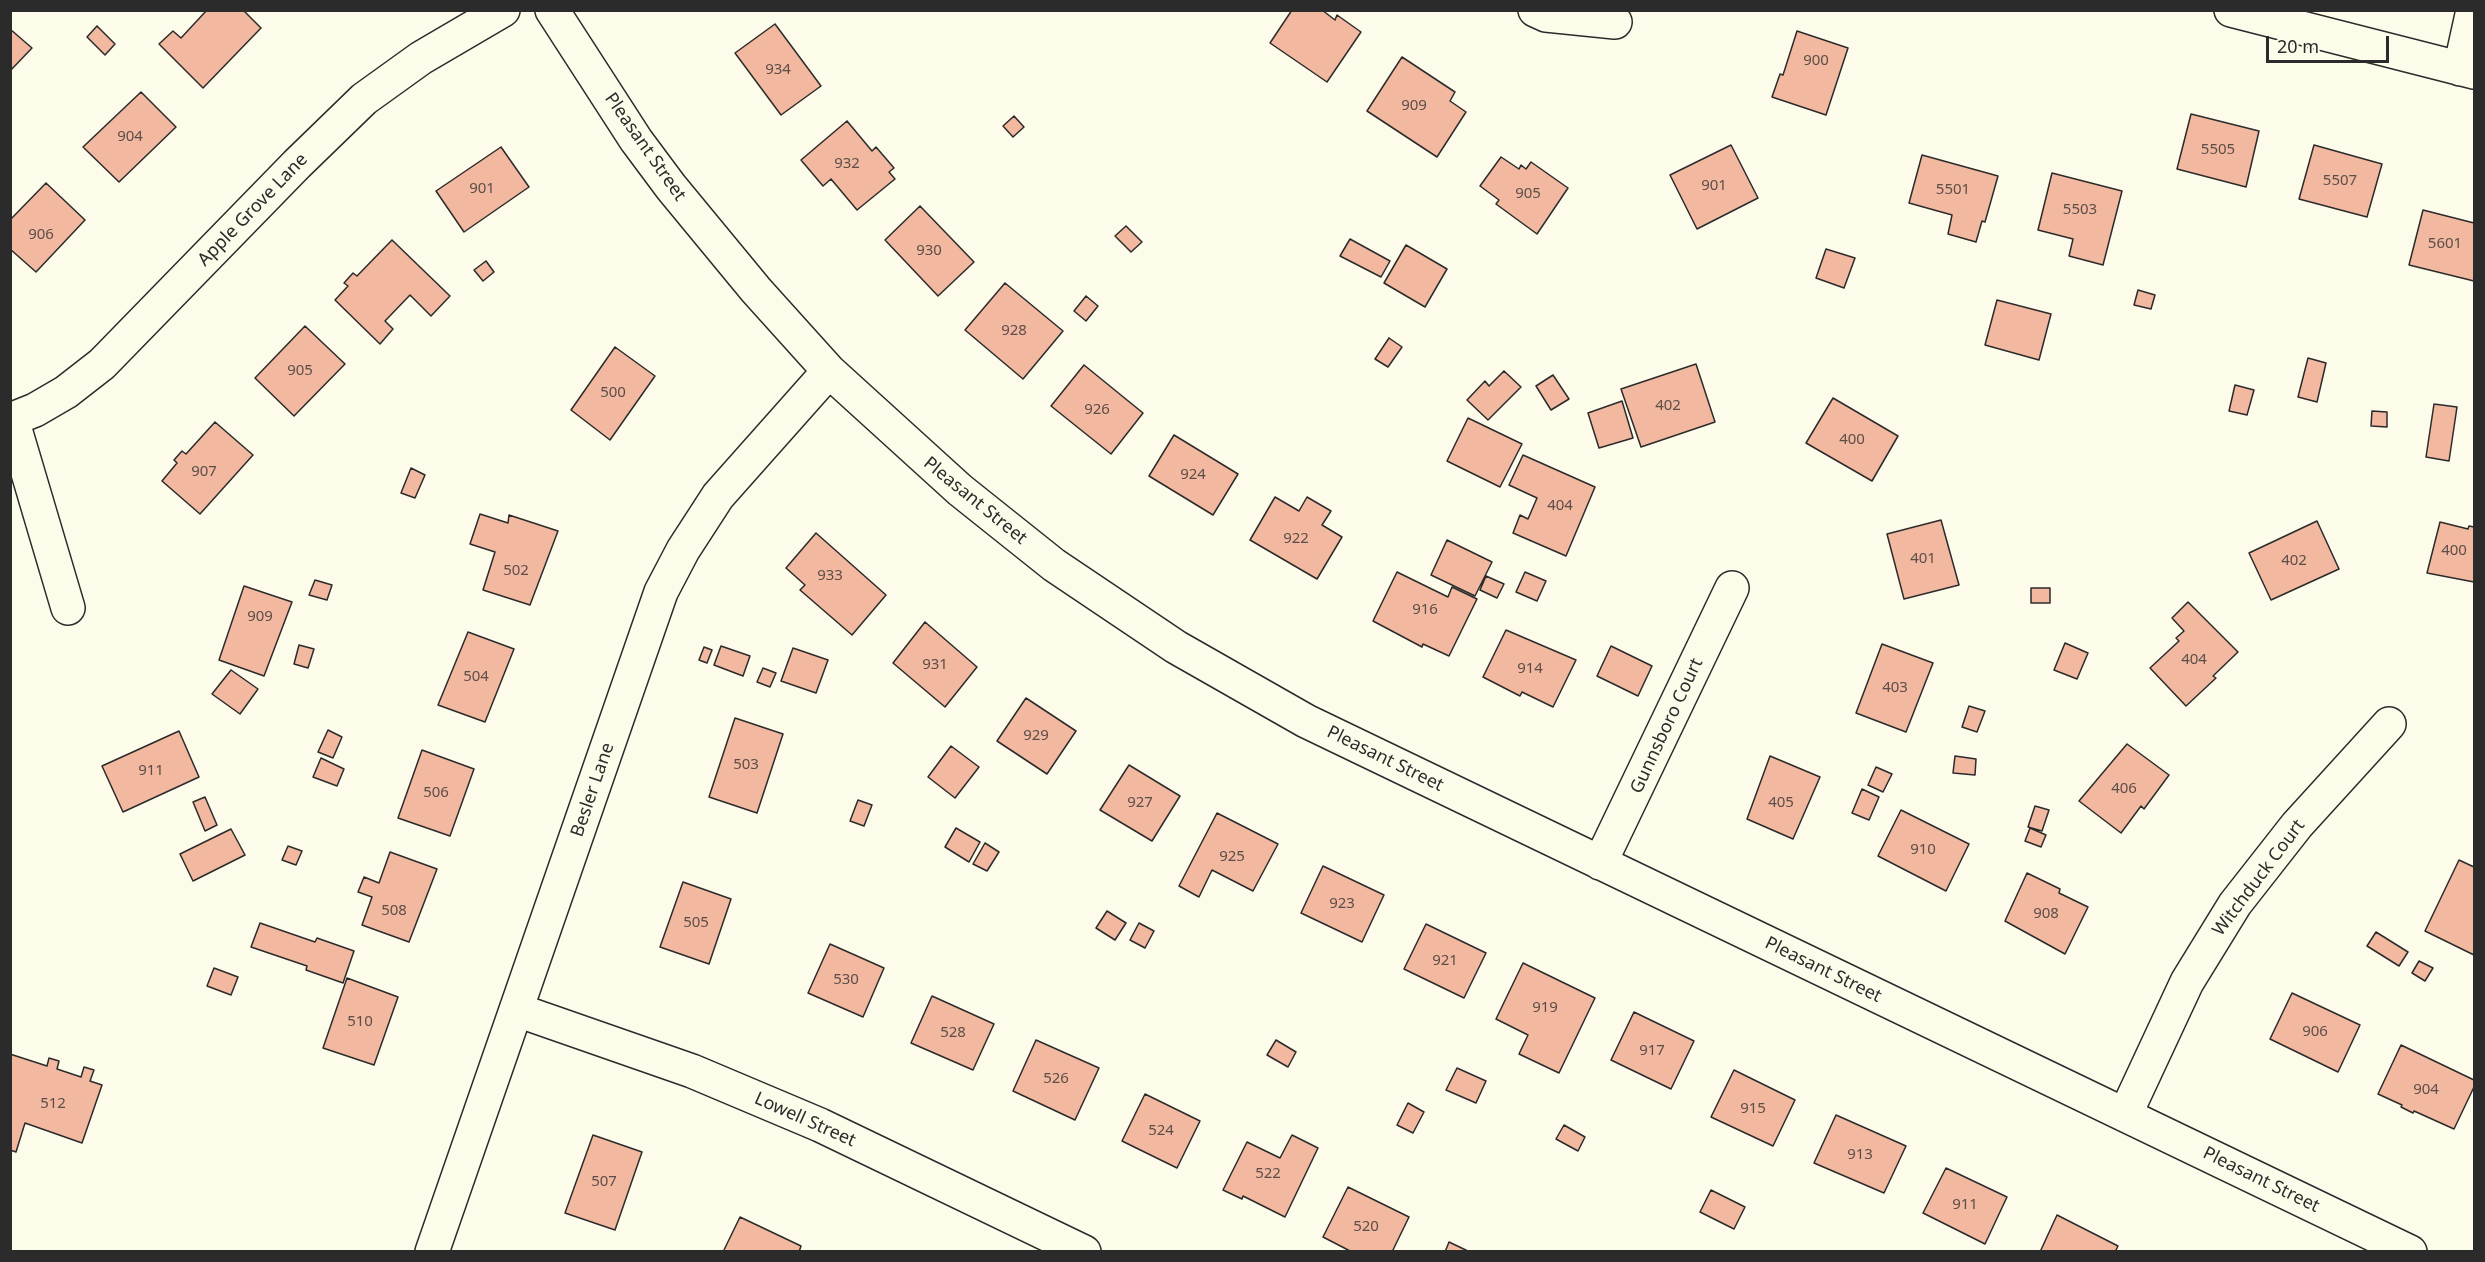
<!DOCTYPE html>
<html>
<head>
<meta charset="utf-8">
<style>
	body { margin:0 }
	#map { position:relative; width:2485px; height:1262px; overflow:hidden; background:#fdfbea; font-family:"Noto Sans",sans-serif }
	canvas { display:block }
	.frame { position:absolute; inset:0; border:12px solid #2b2b2b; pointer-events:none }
	.scale { position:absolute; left:2266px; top:36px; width:123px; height:27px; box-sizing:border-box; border:3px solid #2b2b2b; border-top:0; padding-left:8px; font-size:18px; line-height:21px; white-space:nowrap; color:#2b2b2b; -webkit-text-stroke:4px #fdfbea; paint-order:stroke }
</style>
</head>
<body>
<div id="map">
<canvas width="2485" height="1262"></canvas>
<div class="frame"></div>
<div class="scale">20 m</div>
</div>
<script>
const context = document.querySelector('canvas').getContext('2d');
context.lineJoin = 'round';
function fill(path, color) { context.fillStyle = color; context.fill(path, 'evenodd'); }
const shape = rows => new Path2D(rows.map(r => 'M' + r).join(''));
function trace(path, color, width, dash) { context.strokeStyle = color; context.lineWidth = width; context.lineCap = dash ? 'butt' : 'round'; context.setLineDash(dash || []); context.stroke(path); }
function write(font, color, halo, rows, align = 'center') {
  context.font = font + ' "Noto Sans",sans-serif'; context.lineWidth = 4.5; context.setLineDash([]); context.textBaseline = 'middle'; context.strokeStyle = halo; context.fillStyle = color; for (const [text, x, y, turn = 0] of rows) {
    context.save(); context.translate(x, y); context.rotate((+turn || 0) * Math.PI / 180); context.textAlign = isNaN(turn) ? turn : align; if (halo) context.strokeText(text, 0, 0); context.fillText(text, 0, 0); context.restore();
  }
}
const building = shape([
	[207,10,243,10,261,28,203,88,159,44,173,31,181,38,207,10],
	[1292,10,1322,10,1335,20,1337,15,1361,32,1327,82,1270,43,1292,10],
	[775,24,821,86,781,115,735,53,775,24],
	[97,26,115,44,105,55,87,37,97,26],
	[10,29,32,48,10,71,10,29],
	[1797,31,1848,48,1826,115,1772,97,1780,74,1783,75,1797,31],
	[1402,57,1455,92,1450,101,1466,112,1437,157,1367,111,1402,57],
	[141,92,176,127,119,182,83,147,141,92],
	[2191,114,2259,131,2246,187,2177,169,2191,114],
	[1014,116,1024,127,1013,137,1003,126,1014,116],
	[847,121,872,151,876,147,894,168,889,172,895,179,857,210,831,179,823,186,801,160,847,121],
	[1731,145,1758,198,1697,229,1670,175,1731,145],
	[2314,145,2382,164,2367,217,2299,199,2314,145],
	[501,147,529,187,464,232,436,191,501,147],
	[1922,155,1998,176,1985,222,1982,221,1976,242,1948,234,1952,215,1909,203,1922,155],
	[1501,157,1519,169,1521,165,1526,169,1531,162,1568,188,1537,234,1496,204,1499,200,1480,186,1501,157],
	[2052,173,2122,191,2103,265,2069,256,2073,239,2038,230,2052,173],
	[46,183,85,220,36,272,10,249,10,220,46,183],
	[920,206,974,262,938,296,885,240,920,206],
	[2423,210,2474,223,2474,281,2409,265,2423,210],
	[1126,226,1142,242,1131,252,1115,236,1126,226],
	[1350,239,1390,261,1381,277,1340,256,1350,239],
	[392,240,450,296,431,316,410,295,385,321,393,329,380,344,335,300,348,286,344,283,353,273,357,276,392,240],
	[1406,245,1447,269,1425,307,1384,283,1406,245],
	[1826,249,1855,258,1844,288,1816,278,1826,249],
	[486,261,494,272,483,281,474,270,486,261],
	[1005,283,1063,331,1023,379,965,330,1005,283],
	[2138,290,2155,295,2151,309,2134,305,2138,290],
	[1086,296,1098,306,1086,321,1074,311,1086,296],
	[1997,300,2051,314,2039,360,1985,345,1997,300],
	[305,326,345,364,294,416,255,378,305,326],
	[1389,338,1402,347,1388,367,1375,359,1389,338],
	[615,347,655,376,610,440,571,410,615,347],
	[2308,358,2326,363,2317,402,2298,397,2308,358],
	[1696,364,1715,422,1641,447,1621,389,1696,364],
	[1084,365,1143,413,1111,454,1051,406,1084,365],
	[1504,371,1521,387,1488,420,1467,400,1485,381,1489,386,1504,371],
	[1553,375,1569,399,1551,410,1536,386,1553,375],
	[2235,385,2254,390,2247,415,2229,411,2235,385],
	[1833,398,1898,436,1872,481,1806,443,1833,398],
	[1622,401,1633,438,1599,448,1588,413,1622,401],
	[2434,404,2457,407,2449,461,2426,457,2434,404],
	[2372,411,2387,412,2387,427,2371,426,2372,411],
	[1468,418,1522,444,1500,487,1447,461,1468,418],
	[215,422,253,455,200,514,162,481,177,463,174,460,182,451,186,454,215,422],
	[1174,435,1238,474,1213,515,1149,476,1174,435],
	[1523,455,1595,487,1566,556,1513,533,1520,515,1528,519,1537,498,1509,485,1523,455],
	[411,468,425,475,415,498,401,493,411,468],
	[1275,497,1299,511,1307,497,1331,511,1322,525,1342,537,1317,579,1250,540,1275,497],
	[480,514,508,523,509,515,558,531,530,605,483,590,495,552,470,544,480,514],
	[1941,520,1959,585,1904,599,1887,534,1941,520],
	[2317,521,2339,569,2271,600,2249,553,2317,521],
	[2440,522,2468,529,2469,526,2474,527,2474,582,2427,573,2440,522],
	[816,533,886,595,852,635,800,590,805,585,786,568,816,533],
	[1447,540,1492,562,1475,596,1431,575,1447,540],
	[1397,572,1448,597,1452,587,1477,599,1449,656,1423,644,1422,647,1373,621,1397,572],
	[1525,572,1546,581,1537,601,1516,592,1525,572],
	[1486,576,1504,584,1497,598,1480,590,1486,576],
	[315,580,332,585,327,600,309,595,315,580],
	[244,586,292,602,264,676,219,660,244,586],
	[2031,588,2050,588,2050,603,2031,603,2031,588],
	[2188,602,2238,652,2213,676,2216,678,2186,706,2150,668,2179,641,2176,638,2184,631,2172,618,2188,602],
	[925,622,977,667,945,707,893,663,925,622],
	[1506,630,1576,660,1553,707,1522,692,1520,696,1483,677,1506,630],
	[468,632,514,649,485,722,438,705,468,632],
	[2065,643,2088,653,2077,679,2054,670,2065,643],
	[1882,644,1933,663,1906,732,1856,713,1882,644],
	[299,645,314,649,308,668,294,664,299,645],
	[721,646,750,656,743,676,714,665,721,646],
	[1611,646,1652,666,1638,696,1597,676,1611,646],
	[704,647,712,650,707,663,699,660,704,647],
	[793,648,828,660,816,693,781,681,793,648],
	[763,668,776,673,770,687,757,682,763,668],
	[231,670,258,689,240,714,212,694,231,670],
	[1026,698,1076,731,1047,774,997,741,1026,698],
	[1969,706,1985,711,1977,732,1962,727,1969,706],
	[735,718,783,734,757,813,709,797,735,718],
	[328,730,342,737,333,758,318,752,328,730],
	[179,731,199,777,123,812,102,766,179,731],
	[2127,744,2169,775,2144,809,2141,806,2121,833,2079,801,2127,744],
	[951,746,979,767,955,798,928,777,951,746],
	[422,750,474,769,450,836,398,818,422,750],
	[1770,756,1820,777,1793,839,1747,819,1770,756],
	[1955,756,1976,759,1975,775,1953,773,1955,756],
	[321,758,344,769,337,786,313,777,321,758],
	[1129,765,1180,796,1152,841,1100,810,1129,765],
	[1876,767,1892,774,1883,792,1868,785,1876,767],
	[1862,789,1879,797,1869,820,1852,813,1862,789],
	[205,797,217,825,205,831,193,802,205,797],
	[858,800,872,805,864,826,850,821,858,800],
	[2035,806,2049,810,2042,831,2028,827,2035,806],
	[1901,810,1969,844,1946,891,1878,856,1901,810],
	[1217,813,1278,844,1253,891,1212,870,1199,897,1179,886,1217,813],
	[956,828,980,842,969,862,945,847,956,828],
	[2030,828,2046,835,2041,847,2025,841,2030,828],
	[231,829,245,855,193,881,180,854,231,829],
	[985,843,999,852,987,871,973,864,985,843],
	[288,846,302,851,296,865,282,860,288,846],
	[390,852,437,869,409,942,362,925,372,897,358,892,364,877,379,883,390,852],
	[2459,860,2474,867,2474,955,2425,931,2459,860],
	[1323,866,1384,895,1362,942,1301,913,1323,866],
	[2027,873,2060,889,2059,893,2088,907,2065,954,2005,921,2027,873],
	[683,882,731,899,709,964,660,947,683,882],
	[1107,911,1126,923,1115,940,1096,928,1107,911],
	[260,923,315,942,317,938,354,951,343,983,306,970,307,966,251,947,260,923],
	[1139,923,1154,931,1145,948,1130,940,1139,923],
	[1426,924,1486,953,1464,998,1404,969,1426,924],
	[2376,932,2408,952,2399,966,2367,946,2376,932],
	[830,944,884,968,863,1017,808,993,830,944],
	[2419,961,2433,968,2425,981,2412,973,2419,961],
	[1523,963,1595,998,1559,1073,1519,1054,1528,1035,1496,1019,1523,963],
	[214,968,238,977,231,995,207,986,214,968],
	[347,978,398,997,374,1065,323,1048,347,978],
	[2292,993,2360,1025,2338,1072,2270,1039,2292,993],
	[932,996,994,1024,973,1070,911,1043,932,996],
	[1634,1012,1694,1041,1671,1089,1611,1060,1634,1012],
	[1036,1040,1099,1068,1075,1120,1013,1091,1036,1040],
	[1276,1040,1296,1052,1288,1067,1267,1055,1276,1040],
	[2401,1045,2474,1080,2474,1087,2454,1129,2414,1111,2413,1113,2401,1107,2402,1105,2378,1094,2401,1045],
	[10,1054,47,1066,49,1058,59,1061,57,1069,81,1077,84,1067,94,1070,90,1081,102,1085,82,1143,25,1123,16,1152,10,1150,10,1054],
	[1457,1068,1486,1081,1476,1103,1446,1090,1457,1068],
	[1734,1070,1795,1100,1773,1146,1711,1117,1734,1070],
	[1145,1094,1200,1121,1177,1168,1122,1141,1145,1094],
	[1408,1103,1424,1112,1413,1133,1397,1125,1408,1103],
	[1836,1115,1906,1146,1884,1193,1814,1163,1836,1115],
	[1564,1125,1585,1137,1578,1151,1556,1139,1564,1125],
	[593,1135,642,1152,615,1230,565,1213,593,1135],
	[1292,1135,1318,1148,1285,1217,1243,1196,1242,1199,1223,1190,1247,1142,1280,1158,1292,1135],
	[1946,1168,2007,1197,1985,1244,1923,1213,1946,1168],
	[1348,1187,1409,1217,1392,1252,1352,1252,1323,1237,1348,1187],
	[1711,1190,1745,1207,1734,1229,1700,1212,1711,1190],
	[2057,1215,2118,1246,2115,1252,2040,1252,2057,1215],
	[740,1217,801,1246,799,1252,723,1252,740,1217],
	[1449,1242,1470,1252,1445,1252,1449,1242]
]);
const minor = shape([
	[552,10,636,140,671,187,756,290,829,371,960,490,1054,565,1176,647,1306,721,2410,1252],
	[1535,10,1546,15,1615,22],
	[2231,10,2474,72],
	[2460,69,2473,10],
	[12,419,68,608],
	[10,420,35,410,66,392,102,364,297,164,364,99,421,58,503,10],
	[1600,863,1732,588],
	[517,1010,692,1071,820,1125,1084,1252],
	[2125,1115,2187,982,2235,904,2297,825,2389,724],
	[432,1252,661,592,683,550,718,496,829,371]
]);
const numberNames = [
	["900",1816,61],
	["934",778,70],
	["909",1414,106],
	["904",130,137],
	["5505",2218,150],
	["932",847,164],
	["5507",2340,181],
	["901",1714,186],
	["901",482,189],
	["5501",1953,190],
	["905",1528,194],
	["5503",2080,210],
	["906",41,235],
	["5601",2445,244],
	["930",929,251],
	["928",1014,331],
	["905",300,371],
	["500",613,393],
	["402",1668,406],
	["926",1097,410],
	["400",1852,440],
	["907",204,472],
	["924",1193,475],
	["404",1560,506],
	["922",1296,539],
	["400",2454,551],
	["401",1923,559],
	["402",2294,561],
	["502",516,571],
	["933",830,576],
	["916",1425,610],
	["909",260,617],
	["404",2194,660],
	["931",935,665],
	["914",1530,669],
	["504",476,677],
	["403",1895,688],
	["929",1036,736],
	["503",746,765],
	["911",151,771],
	["406",2124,789],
	["506",436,793],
	["927",1140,803],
	["405",1781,803],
	["910",1923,850],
	["925",1232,857],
	["923",1342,904],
	["508",394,911],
	["908",2046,914],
	["505",696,923],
	["921",1445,961],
	["530",846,980],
	["919",1545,1008],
	["510",360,1022],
	["906",2315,1032],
	["528",953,1033],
	["917",1652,1051],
	["526",1056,1079],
	["904",2426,1090],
	["512",53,1104],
	["915",1753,1109],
	["524",1161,1131],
	["913",1860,1155],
	["522",1268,1174],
	["507",604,1182],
	["911",1965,1205],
	["520",1366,1227]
];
const streetNames = [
	["Pleasant Street",645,147,55],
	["Apple Grove Lane",253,210,-46],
	["Pleasant Street",975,501,39],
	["Gunnsboro Court",1667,726,-65],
	["Pleasant Street",1385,759,26],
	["Besler Lane",593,790,-71],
	["Witchduck Court",2259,878,-53],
	["Pleasant Street",1823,970,26],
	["Lowell Street",805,1120,24],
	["Pleasant Street",2261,1180,26]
];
fill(building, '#f2b8a0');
trace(building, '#2b2b2b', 1.5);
trace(minor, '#2b2b2b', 36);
trace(minor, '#fdfbea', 33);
write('15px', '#5d4e48', null, numberNames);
write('18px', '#2b2b2b', '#fdfbea', streetNames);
</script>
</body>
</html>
